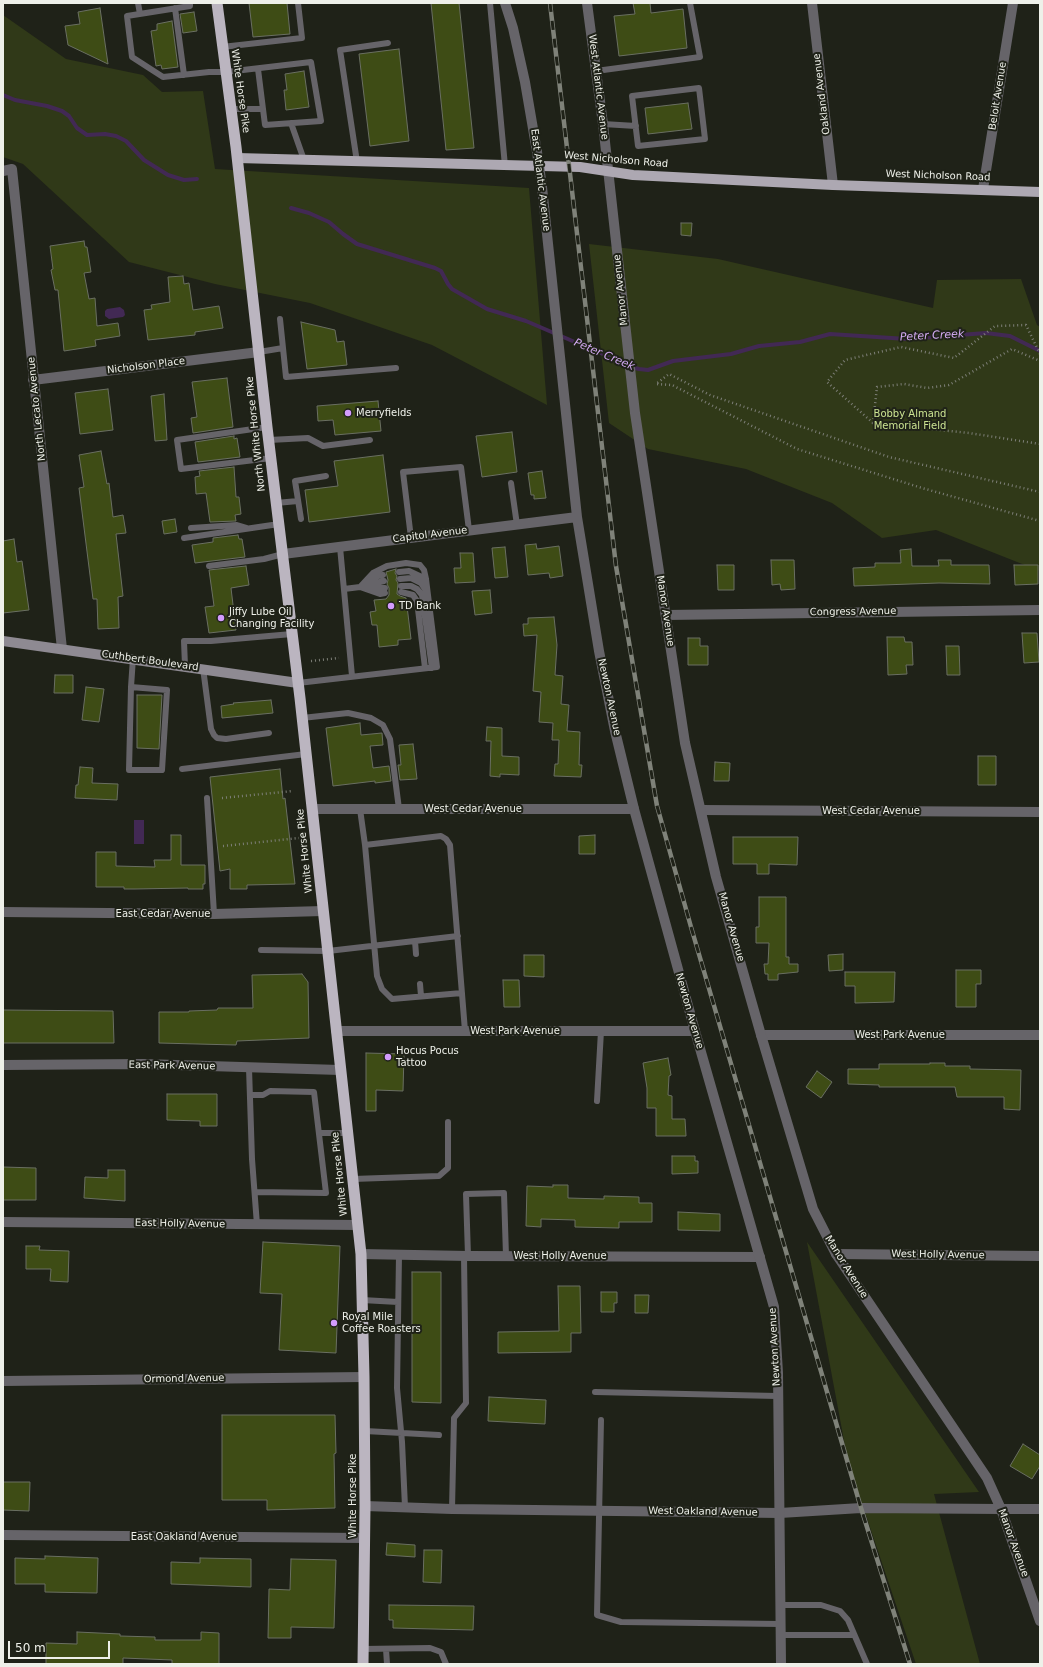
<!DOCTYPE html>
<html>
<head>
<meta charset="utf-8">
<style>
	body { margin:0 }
	#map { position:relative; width:1043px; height:1667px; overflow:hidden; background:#1f2218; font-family:"DejaVu Sans",sans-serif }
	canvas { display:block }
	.frame { position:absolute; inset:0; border:4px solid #eef0e9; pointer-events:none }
	.scale { position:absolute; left:8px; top:1641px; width:102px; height:18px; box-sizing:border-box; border:2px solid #eef0e9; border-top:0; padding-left:5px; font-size:12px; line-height:14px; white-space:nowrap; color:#eef0e9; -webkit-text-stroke:3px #1f2218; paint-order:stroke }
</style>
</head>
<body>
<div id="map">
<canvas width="1043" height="1667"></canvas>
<div class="frame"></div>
<div class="scale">50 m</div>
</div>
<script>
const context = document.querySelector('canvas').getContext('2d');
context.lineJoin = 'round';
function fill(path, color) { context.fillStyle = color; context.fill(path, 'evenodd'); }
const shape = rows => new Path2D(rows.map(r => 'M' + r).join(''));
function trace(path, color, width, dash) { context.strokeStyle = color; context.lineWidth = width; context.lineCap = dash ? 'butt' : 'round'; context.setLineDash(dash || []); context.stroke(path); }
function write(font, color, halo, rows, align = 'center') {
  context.font = font + ' "DejaVu Sans",sans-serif'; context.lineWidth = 4; context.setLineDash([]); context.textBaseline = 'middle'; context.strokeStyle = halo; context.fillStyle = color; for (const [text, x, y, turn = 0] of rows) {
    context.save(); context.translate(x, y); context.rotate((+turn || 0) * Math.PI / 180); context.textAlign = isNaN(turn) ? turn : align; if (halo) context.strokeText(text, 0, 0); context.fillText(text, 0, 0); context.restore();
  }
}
const green = shape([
	[3,15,66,59,143,75,162,92,203,91,215,169,529,188,547,405,432,345,310,303,215,284,129,262,23,164,3,157],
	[589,244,718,259,933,308,937,280,1021,279,1037,325,1040,327,1040,571,936,530,882,538,832,503,746,469,648,449,609,423],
	[807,1242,979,1492,934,1494,980,1664,916,1664,848,1462]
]);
const water = shape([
	[120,307,124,310,125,315,123,317,109,319,105,316,105,311,107,309],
	[134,820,144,820,144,844,134,844]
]);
const stream = shape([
	[3,95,15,100,47,106,62,111,69,116,77,128,87,135,105,134,116,136,126,141,144,160,168,175,184,180,197,179],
	[291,208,309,213,329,222,343,234,357,244,435,268,441,271,448,284,452,289,487,309,526,321,605,355,620,364,639,369,648,370,673,361,731,354,759,346,800,342,830,334,907,339,986,333,1010,336,1040,351]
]);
const building = shape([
	[249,3,287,3,290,34,253,37,249,3],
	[431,3,459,3,474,148,446,150,431,3],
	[633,3,650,3,651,13,683,9,687,48,619,56,614,16,635,14,633,3],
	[100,8,108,64,68,45,65,26,80,24,78,12,100,8],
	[194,12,197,31,183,33,180,14,194,12],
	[172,21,178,67,162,69,161,65,156,66,151,31,157,30,157,24,172,21],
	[399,49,409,141,370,146,359,54,399,49],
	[304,71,309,107,286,110,284,90,287,90,285,74,304,71],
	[688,103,692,129,648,134,645,108,688,103],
	[681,223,692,223,691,236,681,235,681,223],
	[84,241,85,247,87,247,91,272,84,273,89,299,95,298,97,326,118,323,120,336,95,340,96,346,64,351,58,290,55,290,51,270,53,269,50,246,84,241],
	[183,276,184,284,189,283,193,310,219,306,223,328,195,332,195,335,148,340,144,310,152,309,151,305,170,302,168,277,183,276],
	[301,322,335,330,337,342,344,341,347,365,307,369,301,322],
	[227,378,233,427,193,433,191,418,197,417,192,382,227,378],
	[108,389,113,430,80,434,75,393,108,389],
	[164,394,167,440,155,441,151,396,164,394],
	[378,401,381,431,335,435,333,420,318,421,317,406,378,401],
	[512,432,517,472,482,477,476,436,512,432],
	[234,436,234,439,237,438,240,457,198,462,195,442,234,436],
	[101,451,107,484,109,483,113,517,123,515,126,533,116,534,123,596,118,597,119,628,98,629,97,599,93,599,79,488,84,487,79,455,101,451],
	[383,455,390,512,309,522,305,490,338,486,334,461,383,455],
	[234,467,236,497,239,497,241,514,235,515,236,521,210,522,206,493,196,494,195,477,200,476,199,471,234,467],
	[542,471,546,498,534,499,534,495,531,495,528,473,542,471],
	[175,519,177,532,164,534,162,521,175,519],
	[238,535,239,539,242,539,245,557,195,563,192,545,213,542,213,538,238,535],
	[14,539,17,562,22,561,29,610,3,613,3,541,14,539],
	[536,544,537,549,559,546,563,576,550,578,549,573,528,575,525,545,536,544],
	[505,547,508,577,495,578,492,548,505,547],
	[911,549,912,566,939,566,938,560,951,560,951,565,989,565,990,584,939,583,854,586,853,568,875,567,875,563,901,563,900,550,911,549],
	[460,553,473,553,475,582,455,583,454,568,461,568,460,553],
	[771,560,794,560,795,589,781,590,780,584,772,585,771,560],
	[717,565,734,565,734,590,718,590,717,565],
	[1014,565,1038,565,1038,584,1015,585,1014,565],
	[246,566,249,585,231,588,236,630,209,633,205,607,214,606,209,570,246,566],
	[396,569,395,573,397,576,396,580,398,583,397,594,400,596,406,598,411,639,398,640,398,645,379,647,377,625,372,625,370,612,376,611,374,600,386,599,389,595,389,588,387,584,388,580,386,572,396,569],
	[490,590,492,613,475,615,472,591,490,590],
	[554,617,557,645,555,675,563,676,561,704,569,705,567,731,580,732,579,765,582,765,581,777,554,776,555,764,558,764,559,740,552,740,553,723,539,722,541,692,533,691,537,635,524,636,523,624,528,624,528,618,554,617],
	[1022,633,1037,633,1039,662,1024,663,1022,633],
	[887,637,904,637,905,642,912,642,913,665,906,665,907,674,888,675,887,637],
	[688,638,700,638,700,646,708,646,708,665,688,665,688,638],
	[946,646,959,646,960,675,947,675,946,646],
	[55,675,73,675,73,693,54,693,55,675],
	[86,687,104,689,99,722,82,720,86,687],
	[137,695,162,695,159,749,137,748,137,695],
	[271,700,273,713,222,718,221,706,234,704,233,703,271,700],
	[360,723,361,735,382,733,383,745,370,746,373,768,389,766,391,781,375,783,375,781,333,786,326,728,360,723],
	[487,727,502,728,502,756,519,757,519,775,500,774,500,777,490,776,491,741,486,741,487,727],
	[413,744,417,779,400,780,398,765,401,765,399,745,413,744],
	[978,756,996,756,996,785,978,785,978,756],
	[715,762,730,763,729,781,714,781,715,762],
	[80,767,93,768,92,783,118,784,117,800,75,798,76,785,78,785,80,767],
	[280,769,283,799,285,798,295,884,247,885,247,889,230,889,230,869,220,871,210,777,280,769],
	[171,835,181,835,181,865,205,865,205,884,203,884,203,889,188,889,188,888,135,889,124,889,124,887,96,887,96,852,116,852,116,866,155,867,154,860,171,860,171,835],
	[595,835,595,854,579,854,579,836,595,835],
	[733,837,798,837,797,865,769,864,769,874,757,874,757,864,733,864,733,837],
	[759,897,786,897,786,957,789,957,789,964,798,964,798,972,778,974,778,980,768,980,768,974,765,974,764,964,768,964,769,943,756,943,756,927,759,927,759,897],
	[843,954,843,970,829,971,828,955,843,954],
	[524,955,544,955,544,977,524,976,524,955],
	[956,970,981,970,981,984,976,984,976,1007,956,1007,956,970],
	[845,972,895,972,894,1002,855,1003,855,986,845,986,845,972],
	[302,974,308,982,309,1038,237,1041,236,1045,159,1043,159,1012,189,1012,189,1011,217,1010,218,1008,253,1008,252,975,302,974],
	[503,980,519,980,520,1007,504,1007,503,980],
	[3,1010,113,1011,114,1043,3,1043,3,1010],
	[366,1053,404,1054,403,1091,376,1090,376,1111,366,1111,366,1053],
	[668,1058,671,1075,669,1076,668,1095,672,1096,672,1119,685,1119,686,1136,656,1136,656,1108,647,1108,647,1088,643,1063,668,1058],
	[930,1063,945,1063,945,1066,970,1066,970,1069,1021,1070,1020,1110,1004,1109,1004,1097,957,1097,955,1087,879,1087,879,1085,848,1084,848,1069,879,1069,879,1064,930,1064,930,1063],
	[817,1071,832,1082,821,1098,806,1087,817,1071],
	[167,1094,217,1094,217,1126,200,1126,200,1121,167,1120,167,1094],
	[672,1156,695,1156,695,1161,698,1161,698,1173,672,1174,672,1156],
	[3,1167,36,1168,36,1200,3,1200,3,1167],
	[108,1170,125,1170,125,1201,84,1198,85,1177,108,1178,108,1170],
	[553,1185,568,1185,568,1198,604,1199,604,1196,639,1197,639,1203,652,1203,652,1222,619,1222,619,1228,575,1227,575,1220,541,1219,541,1227,526,1226,527,1186,553,1187,553,1185],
	[678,1212,720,1214,720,1231,678,1230,678,1212],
	[263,1242,340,1246,336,1353,279,1350,282,1294,260,1293,263,1242],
	[26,1246,40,1246,39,1250,69,1251,68,1282,50,1281,51,1269,26,1269,26,1246],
	[412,1272,441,1272,441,1403,412,1402,412,1272],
	[558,1286,580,1286,581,1333,571,1333,571,1352,498,1353,498,1332,559,1331,558,1286],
	[601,1292,617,1292,617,1303,614,1303,614,1312,601,1312,601,1292],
	[635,1295,649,1295,648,1313,635,1313,635,1295],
	[489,1397,546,1400,545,1424,488,1421,489,1397],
	[222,1415,335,1415,336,1453,334,1454,335,1508,267,1510,267,1500,222,1500,222,1415],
	[1023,1444,1040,1455,1040,1466,1032,1479,1010,1466,1023,1444],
	[3,1482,30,1482,29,1511,3,1510,3,1482],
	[387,1543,415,1545,415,1557,386,1555,387,1543],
	[424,1550,442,1550,441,1583,423,1582,424,1550],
	[45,1556,98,1558,97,1593,45,1592,45,1584,15,1584,15,1558,45,1559,45,1556],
	[200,1558,251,1559,251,1587,171,1584,171,1562,200,1563,200,1558],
	[291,1559,336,1560,334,1628,291,1627,291,1638,268,1638,269,1589,290,1590,291,1559],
	[389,1605,474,1606,473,1630,393,1628,393,1620,389,1620,389,1605],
	[77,1632,120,1634,120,1636,155,1637,155,1640,201,1640,201,1632,219,1633,219,1664,172,1664,172,1660,123,1658,123,1664,46,1664,46,1643,77,1644,77,1632]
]);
const path = shape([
	[1040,354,1026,325,995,326,954,358,901,347,845,360,827,382,873,423,969,433,1040,444],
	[873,423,877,387,904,384,927,388,949,385,1012,349,1040,361],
	[1040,492,889,457,710,395,669,374,656,384,672,385,797,449,922,488,1040,521],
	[311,661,339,658],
	[222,798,293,791],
	[223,846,299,838]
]);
const service = shape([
	[138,3,140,14],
	[190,3,190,6,127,16,132,57,163,77,209,72,226,72,311,62,321,121,265,125,258,69],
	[490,3,505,166],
	[175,8,184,75],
	[222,47,302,38,298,3],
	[596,71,700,57,690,3],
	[699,88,705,139,638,146,632,96,699,88],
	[231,109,263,109],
	[291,123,304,160],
	[603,124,636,126],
	[357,162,340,50,388,43],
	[280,319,286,377,396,368],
	[259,352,283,348],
	[267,427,177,440,181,469,271,458],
	[269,440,308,438,323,446,370,440],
	[511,483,517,525],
	[276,503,298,501],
	[301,519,295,481,326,476],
	[191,528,237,525,247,528],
	[184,538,279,524],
	[411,538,403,472,461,467,469,530],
	[340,547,352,676],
	[209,566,264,559,283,554],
	[399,572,409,571,426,579],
	[400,579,411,578,421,583,427,592],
	[366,583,378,576,383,575],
	[368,585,384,581],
	[401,586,411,586,417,589,422,595,432,668],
	[360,587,380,594,385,593],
	[369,588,385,588],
	[401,592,413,595,417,601,425,668],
	[185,666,184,641,211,641,292,634],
	[203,668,211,729,214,735,217,738,226,739,269,733],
	[298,683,437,667,426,579,424,570,420,565,406,563,387,566,373,573,360,587,344,589],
	[131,687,167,690,162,770,129,770,131,687,133,658],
	[302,718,348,713,371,718,383,725,390,739,399,809],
	[182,769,306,754],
	[207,798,214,914],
	[360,809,365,845,441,836,446,839,450,845,465,1031],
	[365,845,377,976,382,989,392,999,462,993],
	[415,941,416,954],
	[261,950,328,951,458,936],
	[420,984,421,996],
	[249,1068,252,1159,257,1225],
	[250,1095,263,1095,270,1091,314,1092,326,1193,255,1192],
	[597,1101,601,1031],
	[319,1133,347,1133],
	[353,1179,439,1176,448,1168,448,1122],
	[399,1255,397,1388,402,1442,405,1507],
	[468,1256,466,1194,504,1193,506,1256],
	[362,1300,398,1302],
	[595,1392,777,1396],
	[601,1420,597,1615,621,1622,781,1624],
	[365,1431,439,1435],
	[452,1509,454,1418,466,1403,464,1256],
	[781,1605,821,1605,840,1611,848,1620,867,1664],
	[781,1635,854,1635],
	[363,1649,430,1648,441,1652,446,1664],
	[386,1649,387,1664]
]);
const minor = shape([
	[812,3,833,185],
	[3,171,12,169,62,649],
	[983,189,1013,3],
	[33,380,259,352],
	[313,809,634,809],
	[701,810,1040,812],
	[3,912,214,914,323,911],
	[336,1031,695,1031],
	[761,1035,1040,1035],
	[3,1065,143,1064,340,1070],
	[3,1222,358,1225],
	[361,1254,468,1256,760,1257],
	[836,1254,1040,1256],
	[3,1381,364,1377],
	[365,1506,452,1509,780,1513,861,1508,1001,1509,1040,1621],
	[3,1535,365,1538]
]);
const tertiary = shape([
	[505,3,513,28,525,82,537,152],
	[587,3,603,124,635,413,685,743,716,877,761,1035,813,1209,836,1254,987,1478,1001,1509,1040,1509],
	[542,187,577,517,599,651,615,731,634,809,695,1031,774,1307,778,1373,781,1664],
	[283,554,577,517],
	[666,615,1040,610]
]);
const secondary = shape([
	[3,641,298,683]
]);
const primary = shape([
	[237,158,580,167,633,175,833,185,1040,192]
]);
const trunk = shape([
	[217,3,236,147,267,427,300,698,361,1254,364,1377,365,1506,363,1664]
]);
const rail = shape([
	[550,3,616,566,657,806,691,927,861,1508,910,1664]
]);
const tertiaryBridge = shape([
	[537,152,542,187]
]);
const markers = [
	[348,413,4,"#d39cfc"],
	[391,606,4,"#d39cfc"],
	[221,618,4,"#d39cfc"],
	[388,1057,4,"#d39cfc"],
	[334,1323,4,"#d39cfc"]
];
const streetNames = [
	["West Atlantic Avenue",598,87,83],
	["White Horse Pike",240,91,82],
	["Oakland Avenue",822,94,-97],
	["Beloit Avenue",998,96,-81],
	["West Nicholson Road",616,160,5],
	["West Nicholson Road",938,176,2],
	["East Atlantic Avenue",540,180,83],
	["Manor Avenue",621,290,-96],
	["Nicholson Place",146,366,-7],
	["North Lecato Avenue",37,409,-96],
	["North White Horse Pike",256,434,-96],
	["Capitol Avenue",430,535,-7],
	["Manor Avenue",665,611,81],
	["Congress Avenue",853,612,-1],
	["Cuthbert Boulevard",150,661,8],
	["Newton Avenue",609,697,78],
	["West Cedar Avenue",473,809],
	["West Cedar Avenue",871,811],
	["White Horse Pike",305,851,-96],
	["East Cedar Avenue",163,914],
	["Manor Avenue",731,927,74],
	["Newton Avenue",689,1011,74],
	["West Park Avenue",515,1031],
	["West Park Avenue",900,1035],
	["East Park Avenue",172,1066,1],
	["White Horse Pike",340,1174,-96],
	["East Holly Avenue",180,1224,1],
	["West Holly Avenue",938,1255,1],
	["West Holly Avenue",560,1256],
	["Manor Avenue",846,1267,58],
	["Newton Avenue",775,1347,-93],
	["Ormond Avenue",184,1379,-1],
	["White Horse Pike",353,1496,-90],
	["West Oakland Avenue",703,1512,1],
	["East Oakland Avenue",184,1537],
	["Manor Avenue",1013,1543,70]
];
const poiNames = [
	["Merryfields",356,413],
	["TD Bank",399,606],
	["Jiffy Lube Oil",229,612],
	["Changing Facility",229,624],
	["Hocus Pocus",396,1051],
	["Tattoo",396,1063],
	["Royal Mile",342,1317],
	["Coffee Roasters",342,1329]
];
const parkNames = [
	["Bobby Almand",910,414],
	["Memorial Field",910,426]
];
const waterNames = [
	["Peter Creek",932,336,-3],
	["Peter Creek",604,355,23]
];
fill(green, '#303918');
fill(water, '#422954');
trace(stream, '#422954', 4);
fill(building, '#3e4c15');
trace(building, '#6a6f62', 1);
trace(path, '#7d7f77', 2.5, [1, 3]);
trace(service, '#666469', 6);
trace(minor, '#666469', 10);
trace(tertiary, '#666469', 10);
trace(secondary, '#8e8a92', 10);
trace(primary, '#ada8b2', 10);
trace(trunk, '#bbb5c0', 11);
trace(rail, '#7f8279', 4.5);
trace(rail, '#1f2218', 3, [9]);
trace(tertiaryBridge, '#666469', 10);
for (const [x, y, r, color] of markers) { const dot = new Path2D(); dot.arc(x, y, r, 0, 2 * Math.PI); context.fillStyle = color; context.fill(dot); trace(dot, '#1f2218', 1.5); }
write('10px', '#eef0e9', '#1f2218', streetNames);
write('10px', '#eef0e9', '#1f2218', poiNames, 'left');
write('10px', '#cbe391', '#1f2218', parkNames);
write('italic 11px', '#d4abf4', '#1f2218', waterNames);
</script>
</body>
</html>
